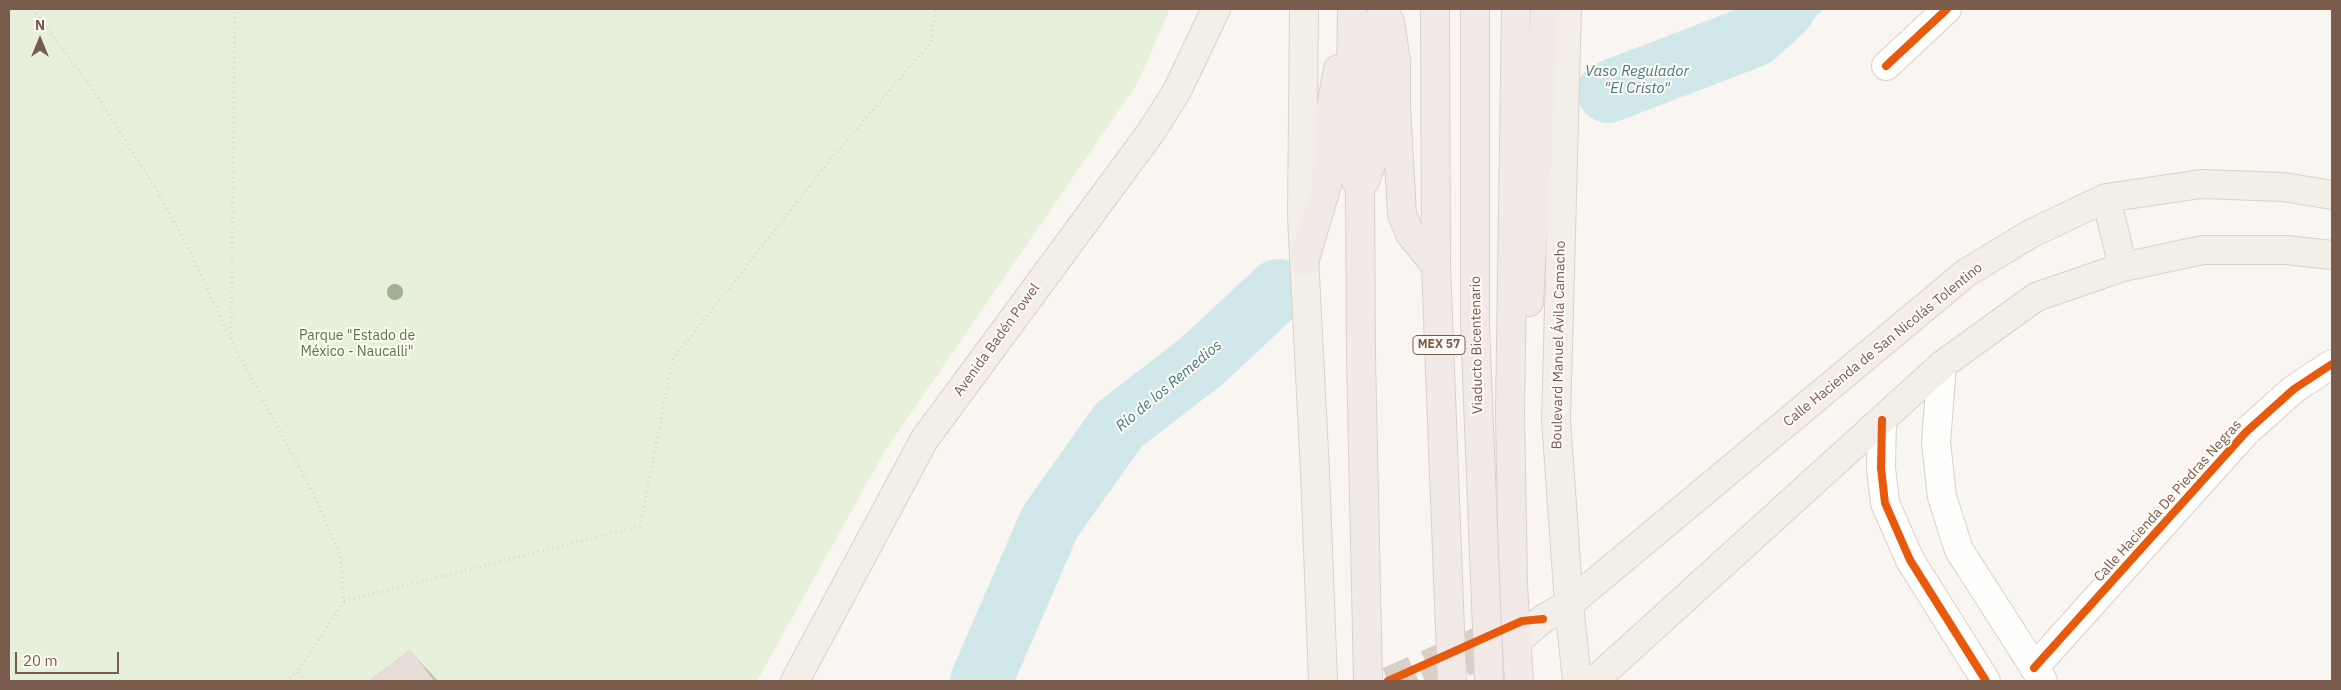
<!DOCTYPE html>
<html>
<head>
<meta charset="utf-8">
<style>
	body { margin:0 }
	#map { position:relative; width:2341px; height:690px; overflow:hidden; background:#f9f5f0; font-family:"IBM Plex Sans",sans-serif }
	canvas { display:block }
	.frame { position:absolute; inset:0; border:10px solid #7a5c4d; pointer-events:none }
	.north { position:absolute; left:15px; top:15px; width:50px; height:50px; -webkit-text-stroke:4px #fffaf3; paint-order:stroke; rotate:0deg; font-size:14px; font-weight:700; line-height:20px; text-align:center; color:#7a5c4d }
	.north::after { content:''; display:block; margin:auto; width:18px; height:22px; background:#7a5c4d; clip-path:polygon(50% 0,100% 100%,50% 72%,0 100%) }
	.scale { position:absolute; left:15px; top:652px; width:104px; height:22px; box-sizing:border-box; border:2px solid #7a5c4d; border-top:0; padding-left:6px; font-size:15px; line-height:18px; white-space:nowrap; color:#7a5c4d; -webkit-text-stroke:4px #fffaf3; paint-order:stroke }
</style>
</head>
<body>
<div id="map">
<canvas width="2341" height="690"></canvas>
<div class="frame"></div>
<div class="north">N</div>
<div class="scale">20 m</div>
</div>
<script>
const context = document.querySelector('canvas').getContext('2d');
context.lineJoin = 'round';
function fill(path, color) { context.fillStyle = color; context.fill(path, 'evenodd'); }
const shape = rows => new Path2D(rows.map(r => 'M' + r).join(''));
function trace(path, color, width, dash) { context.strokeStyle = color; context.lineWidth = width; context.lineCap = dash ? 'butt' : 'round'; context.setLineDash(dash || []); context.stroke(path); }
function write(font, color, halo, rows, align = 'center') {
  context.font = font + ' "IBM Plex Sans",sans-serif'; context.lineWidth = 4; context.setLineDash([]); context.textBaseline = 'middle'; context.strokeStyle = halo; context.fillStyle = color; for (const [text, x, y, turn = 0] of rows) {
    context.save(); context.translate(x, y); context.rotate((+turn || 0) * Math.PI / 180); context.textAlign = isNaN(turn) ? turn : align; if (halo) context.strokeText(text, 0, 0); context.fillText(text, 0, 0); context.restore();
  }
}
const green = shape([
	[9,9,1170,9,1137,84,885,451,757,681,9,681]
]);
const water = shape([
	[1759,9,1824,9,1790,41,1614,118,1610,63,1744,22]
]);
const shadow = shape([
	[410,651,438,681,371,681]
]);
const river = shape([
	[1608,92,1754,36,1784,9],
	[981,681,1050,522,1119,425,1202,361,1278,290]
]);
const building = shape([
	[410,650,434,681,369,681,410,650]
]);
const minorTunnel = shape([
	[1388,681,1508,628]
]);
const majorTunnel = shape([
	[1425,681,1525,634]
]);
const path = shape([
	[33,9,92,88,153,184,189,249,231,340,317,501,340,556,344,601,297,672,305,681],
	[231,338,235,9],
	[344,601,640,526,673,359,827,164,930,43,936,9],
	[286,681,297,672]
]);
const minor = shape([
	[1886,66,1947,9],
	[1942,365,1936,442,1942,497,1959,550,2043,681],
	[1882,420,1881,468,1885,503,1910,560,1986,681],
	[2034,668,2246,432,2294,389,2332,364]
]);
const major = shape([
	[1304,9,1302,216,1315,472,1323,681],
	[1567,9,1556,420,1569,604,1577,681],
	[2106,198,2123,267],
	[1525,634,1543,619,1569,604,1966,273,2032,233,2106,198,2201,184,2284,187,2332,195],
	[795,681,924,440,1151,132,1177,91,1216,9],
	[1594,681,1942,365,2036,297,2123,267,2203,250,2286,250,2332,255]
]);
const highway = shape([
	[1352,9,1350,163,1354,177,1360,188,1361,356,1368,681],
	[1383,9,1390,22,1396,61,1396,106,1402,214,1410,234,1436,266],
	[1435,9,1436,266,1452,681],
	[1516,9,1510,412,1513,585,1519,681],
	[1360,188,1365,181,1372,162,1378,20],
	[1304,262,1327,185,1329,118,1338,69],
	[1529,302,1545,9]
]);
const highwayBridge = shape([
	[1475,9,1475,324,1489,681]
]);
const cycleway = shape([
	[1886,66,1947,9],
	[1882,420,1881,468,1885,503,1910,560,1986,681],
	[2034,668,2246,432,2294,389,2332,364],
	[1388,681,1522,621,1543,619]
]);
const trees = [
	[395,292]
];
const shields = [
	[1439,345,52]
];
const shieldNames = [
	["MEX 57",1439,345]
];
const parkNames = [
	["Parque \"Estado de",357,336],
	["México - Naucalli\"",357,352]
];
const streetNames = [
	["Avenida Badén Powel",997,340,-54],
	["Viaducto Bicentenario",1477,345,-91],
	["Boulevard Manuel Ávila Camacho",1559,345,-89],
	["Calle Hacienda de San Nicolás Tolentino",1883,345,-39],
	["Calle Hacienda De Piedras Negras",2168,501,-48]
];
const waterNames = [
	["Vaso Regulador",1637,72],
	["\"El Cristo\"",1637,89],
	["Río de los Remedios",1169,386,-40]
];
fill(green, '#e7f0db');
fill(water, '#d0e8ea');
fill(shadow, '#0003');
trace(river, '#d0e8ea', 62);
fill(building, '#e6ded7');
trace(building, '#e2d8d2', 1);
trace(minorTunnel, '#d9cfc7', 28, [28, 14]);
trace(majorTunnel, '#d9cfc7', 28, [28, 14]);
trace(minor, '#d7d1cb', 30);
trace(major, '#dad1cc', 30);
trace(highway, '#dad1cc', 30);
trace(path, '#dcd5d0', 3, [1, 4]);
trace(minor, '#fefefd', 28);
trace(major, '#f3eee8', 28);
trace(highway, '#f2eae7', 28);
trace(highwayBridge, '#dad1cc', 30, []);
trace(highwayBridge, '#f2eae7', 28);
trace(cycleway, '#e8590c', 8);
context.fillStyle = '#9eb190';
for (const [x, y] of trees) { context.beginPath(); context.arc(x, y, 8, 0, 2 * Math.PI); context.fill(); }
for (const [x, y, w] of shields) { const box = new Path2D(); box.roundRect(x - w / 2, y - 9.5, w, 19, 4); context.fillStyle = '#fffaf3'; context.fill(box); trace(box, '#7a5c4d', 1); }
write('bold 12px', '#7a5c4d', null, shieldNames);
write('14px', '#537a41', '#fffaf3', parkNames);
write('14px', '#7a5c4d', '#fffaf3', streetNames);
write('italic 15px', '#437c86', '#fffaf3', waterNames);
</script>
</body>
</html>
